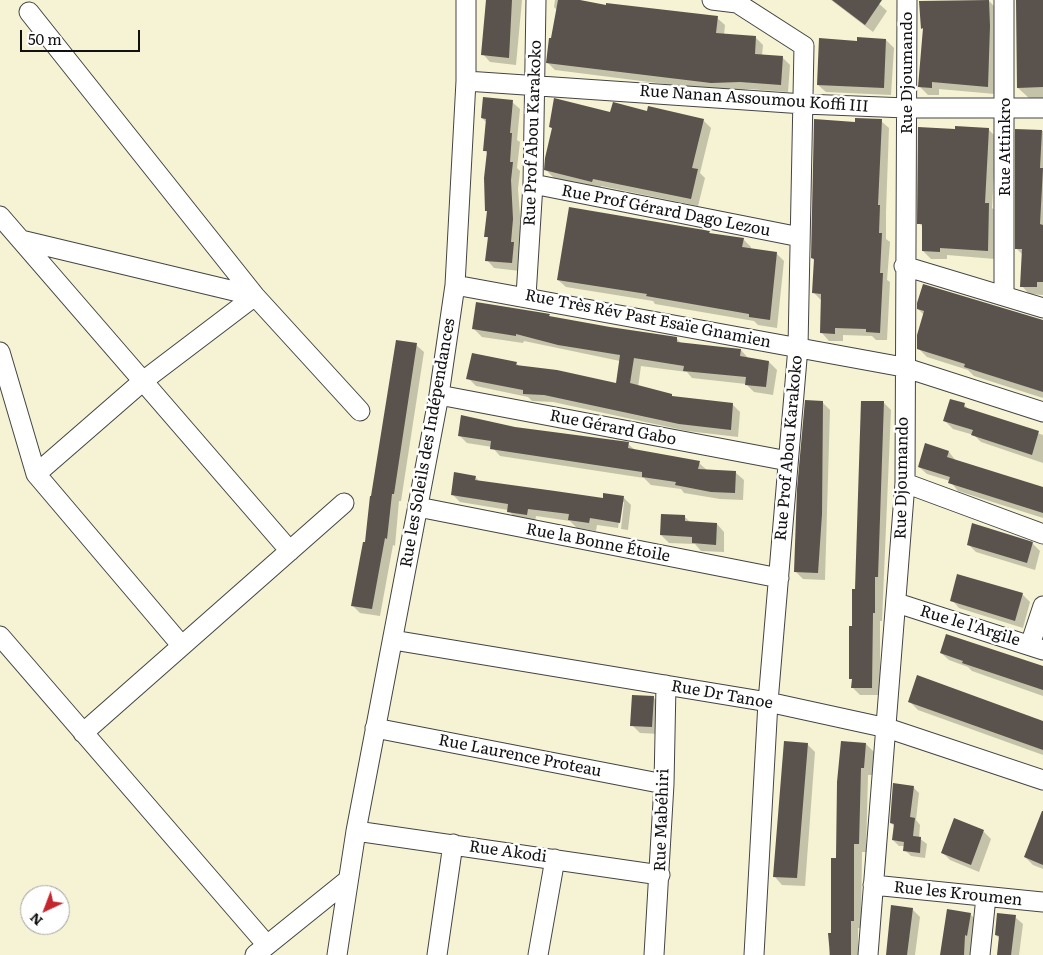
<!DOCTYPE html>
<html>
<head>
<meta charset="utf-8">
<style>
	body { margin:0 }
	#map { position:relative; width:1043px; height:955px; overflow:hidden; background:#fffdf5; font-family:Literata,serif }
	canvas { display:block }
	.north { position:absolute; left:20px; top:885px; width:50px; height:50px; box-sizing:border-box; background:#fff; border:1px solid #a0a0a0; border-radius:50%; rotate:223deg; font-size:14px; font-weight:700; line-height:20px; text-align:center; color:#111 }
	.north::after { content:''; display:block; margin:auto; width:18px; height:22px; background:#c4262e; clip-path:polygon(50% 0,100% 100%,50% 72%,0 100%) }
	.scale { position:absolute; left:20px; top:30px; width:120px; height:22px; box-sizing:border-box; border:2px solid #111; border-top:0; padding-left:6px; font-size:15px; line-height:18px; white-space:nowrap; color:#111; -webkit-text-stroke:4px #fff; paint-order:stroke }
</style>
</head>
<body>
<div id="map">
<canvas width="1043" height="955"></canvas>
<div class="north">N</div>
<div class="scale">50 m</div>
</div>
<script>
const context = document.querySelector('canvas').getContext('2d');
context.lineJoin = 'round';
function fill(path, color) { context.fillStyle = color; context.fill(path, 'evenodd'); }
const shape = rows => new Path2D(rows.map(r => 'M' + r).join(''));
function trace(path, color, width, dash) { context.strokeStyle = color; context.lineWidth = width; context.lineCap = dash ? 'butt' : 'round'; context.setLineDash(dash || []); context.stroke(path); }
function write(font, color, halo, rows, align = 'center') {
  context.font = font + ' Literata,serif'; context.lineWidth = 5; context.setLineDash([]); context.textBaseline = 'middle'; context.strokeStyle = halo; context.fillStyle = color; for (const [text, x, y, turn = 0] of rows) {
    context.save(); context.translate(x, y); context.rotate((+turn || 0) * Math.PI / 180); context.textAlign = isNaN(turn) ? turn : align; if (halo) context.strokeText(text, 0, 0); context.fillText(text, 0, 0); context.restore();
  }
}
const farmland = shape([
	[0,0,1043,0,1043,955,0,955],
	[30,895,60,895,60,925,30,925]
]);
const shadow = shape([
	[487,0,522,0,516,65,490,62,483,54],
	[555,0,576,0,607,6,717,18,725,25,724,35,755,37,763,45,762,56,782,57,790,65,788,92,749,89,720,91,555,70,548,63,557,10,554,7],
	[831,0,875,0,887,11,873,32],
	[988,0,996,8,995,94,939,89,939,95,928,95,920,87,924,30,922,28],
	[1017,0,1043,0,1043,98,1029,98,1018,88],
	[886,40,894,48,891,95,826,92,818,85,858,42],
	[512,102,520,109,517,140,520,142,517,168,520,171,518,189,521,228,519,248,522,251,520,271,494,268,487,260,489,239,486,236,488,212,486,210,488,154,485,151,487,123,482,118],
	[648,112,703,120,711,128,700,173,705,178,698,206,601,186,600,189,554,178,546,170,553,129,551,127],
	[881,121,889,128,886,212,886,239,890,242,887,280,890,282,887,340,876,340,872,336,843,335,843,341,829,341,822,333,822,301,814,293,815,261,812,258,856,123],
	[988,129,996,137,992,208,997,212,995,259,947,255,947,259,931,259,923,251,924,228,919,223,956,131],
	[1016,130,1043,131,1043,295,1029,294,1022,286,1023,255,1016,248],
	[709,232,712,235,743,239,751,247,751,250,777,254,784,261,777,328,758,325,754,321,655,304,653,301,566,287,558,280],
	[918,309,1043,322,1043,398,974,376,968,370,927,357,918,348,924,315],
	[549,316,551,318,677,339,682,344,741,350,749,359,769,362,777,370,773,395,754,392,746,384,692,378,687,372,641,366,638,387,674,397,732,404,740,412,738,437,687,431,553,402,532,401,528,397,476,386,468,378,516,363,520,367,617,385,620,361,524,341,523,343,482,337,474,329],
	[416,345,424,352,401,501,399,501,395,546,393,545,380,616,360,613,352,605],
	[883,402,891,410,882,621,880,621,880,695,860,695,852,687,854,627,856,590],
	[823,403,830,410,825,580,803,579,795,571],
	[964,405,970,410,1043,435,1043,463,981,442,974,435,953,429,945,421],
	[460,436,628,444,635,450,699,463,708,471,736,473,744,480,743,500,720,499,684,493,681,489,651,485,644,478,500,456,492,447,467,443],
	[949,452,956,461,1043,489,1043,518,958,491,950,481,927,474,919,467],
	[475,477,480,482,604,499,623,497,631,505,628,530,621,529,624,502,622,502,618,528,597,525,596,531,577,528,570,521,536,516,535,522,516,519,508,510,460,502,452,494],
	[684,516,691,523,717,524,724,532,724,552,701,551,695,544,669,543,661,535],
	[1032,543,1040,551,1035,570,976,552,968,544],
	[1022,594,1030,602,1023,628,959,608,952,600],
	[941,653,1043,668,1043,696,972,671,968,667,949,660],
	[653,697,661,705,660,734,640,733,632,725],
	[910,702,1043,722,1043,755,918,710],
	[807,744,815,752,805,886,782,885,775,877],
	[866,744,874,752,872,775,868,775,866,852,862,852,861,928,858,928,858,955,829,955,837,859],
	[913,787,919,793,916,820,920,825,919,838,927,844,925,858,911,856,905,850,905,846,899,846,893,840,895,827,891,823],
	[955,820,984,832,991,839,979,872,950,860,942,852],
	[1043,827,1043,869,1033,865,1025,857],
	[912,909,920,917,915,955,887,955],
	[970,914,978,922,972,955,941,955],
	[1015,917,1023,924,1019,955,998,955,1000,939,996,935]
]);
const building = shape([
	[486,0,512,0,509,58,481,55],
	[558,0,580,0,606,5,606,3,718,16,716,33,756,36,755,54,783,56,781,85,740,82,711,83,546,63,549,38,551,38],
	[832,0,882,0,865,25],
	[989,0,990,26,988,87,932,82,932,88,918,87,923,28,921,29,919,1],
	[1016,0,1043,0,1043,87,1017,88],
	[857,37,886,39,884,88,817,85,819,38,857,41],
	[483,97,513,100,510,133,512,133,510,162,513,162,511,180,513,219,511,242,514,242,512,263,485,261,488,237,484,237,487,211,485,211,484,178,487,151,483,151,486,119,481,118],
	[554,98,610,112,613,102,647,111,648,106,704,119,692,168,698,169,691,199,593,179,592,182,544,170,545,158,552,128,549,127],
	[855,118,882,119,878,205,880,205,879,233,882,233,880,273,883,273,880,333,866,332,866,329,835,328,835,334,820,333,821,294,812,293,814,259,811,258,814,119,855,122],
	[955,126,989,128,985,203,989,203,988,251,940,248,940,252,922,251,922,224,917,224,918,127,955,129],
	[1015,129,1042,130,1040,168,1043,168,1040,224,1043,225,1043,282,1037,282,1037,287,1020,287,1022,249,1015,249],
	[569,207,710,231,709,233,744,238,742,247,777,252,770,320,749,317,749,314,646,296,647,294,557,280],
	[923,284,1043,320,1043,392,964,367,965,364,917,349,917,335,924,311,917,309,917,303],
	[476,302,538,312,550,314,549,316,610,327,677,337,677,342,741,349,740,356,769,361,766,387,745,385,746,377,683,371,684,366,634,358,630,383,672,394,672,396,733,403,731,430,679,424,544,395,523,394,523,390,466,379,472,353,517,362,516,365,557,370,616,383,620,355,558,345,516,334,516,336,472,329],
	[396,340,417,343,394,494,392,494,387,539,385,538,372,609,351,606,363,542,365,542,370,496,371,496],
	[950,399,965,403,964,407,1039,431,1032,455,971,435,973,430,943,421],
	[805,400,823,401,822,514,818,573,794,572,797,489],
	[861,401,884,401,878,577,875,577,875,613,873,613,872,688,851,688,852,679,849,679,849,626,852,626,852,589,855,589],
	[461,415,515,427,629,442,628,448,700,461,698,469,736,471,735,493,711,492,675,485,676,482,642,477,642,472,490,449,491,441,458,436],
	[925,443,949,451,947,457,1043,487,1043,513,948,483,950,477,918,467],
	[454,472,476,476,475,480,555,491,603,498,603,493,624,496,620,523,590,518,589,523,568,520,569,514,528,509,527,515,507,512,508,504,451,495],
	[661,514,685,515,685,521,717,523,716,545,692,543,692,537,660,535],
	[972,523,1033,542,1027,563,967,545],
	[957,574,1023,593,1015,621,950,601],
	[946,634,1043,666,1043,690,962,663,963,661,940,653],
	[917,675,1043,721,1043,750,908,702],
	[632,695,654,696,652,727,630,726],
	[784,741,808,743,797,878,773,877],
	[841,741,866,743,864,768,861,768,859,844,854,844,854,921,851,921,851,955,830,955,828,933,831,933,831,858,836,858,837,782],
	[893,783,914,786,910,817,915,818,913,836,921,837,920,853,903,851,904,842,892,840,894,824,890,823],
	[1042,811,1043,811,1043,865,1024,857],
	[954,818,984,830,971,865,941,853],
	[891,905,913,908,907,955,886,955],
	[947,909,971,913,967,936,965,935,964,955,940,955],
	[997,913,1016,915,1011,955,997,955,999,936,995,935]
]);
const minor = shape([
	[712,0,737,3,804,46,798,347,768,702,754,955],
	[1004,0,1004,295],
	[29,12,255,296,360,411],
	[466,81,804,104,907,108,1043,108],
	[533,184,800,237],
	[0,216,290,551],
	[21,240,255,296],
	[904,266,1043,308],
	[455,285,903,367,1043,412],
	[526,296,533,184,536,0],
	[0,352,36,474,182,646],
	[439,395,788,461],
	[36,474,143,381,255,296],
	[905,483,1043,534],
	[418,507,779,578],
	[897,603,1043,650],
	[0,636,267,945],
	[393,640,768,702,887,728,1043,780],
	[1030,645,1043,606],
	[375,728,664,784],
	[83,733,344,503],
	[356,831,660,875],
	[873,885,1043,902],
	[255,955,348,880],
	[337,955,356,831,439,395,455,285,466,81,466,0],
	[437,955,453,844],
	[538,955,555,859],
	[654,955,664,784,666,685],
	[868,955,905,483,907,0],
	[980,955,986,897]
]);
const streetNames = [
	["Rue Djoumando",907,73,-90],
	["Rue Nanan Assoumou Koffi III",754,99,4],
	["Rue Prof Abou Karakoko",533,133,-88],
	["Rue Attinkro",1005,147,-90],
	["Rue Prof Gérard Dago Lezou",666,211,11],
	["Rue Très Rév Past Esaïe Gnamien",648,319,11],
	["Rue Gérard Gabo",613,428,11],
	["Rue les Soleils des Indépendances",428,443,-80],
	["Rue Prof Abou Karakoko",789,448,-85],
	["Rue Djoumando",902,478,-89],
	["Rue la Bonne Étoile",598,543,11],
	["Rue le l'Argile",970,626,17],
	["Rue Dr Tanoe",722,695,10],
	["Rue Laurence Proteau",520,756,11],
	["Rue Mabéhiri",662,820,-88],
	["Rue Akodi",508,852,8],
	["Rue les Kroumen",958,894,6]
];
fill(farmland, '#f6f3d4');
fill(shadow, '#0003');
fill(building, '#5a524d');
trace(minor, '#444', 21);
trace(minor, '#fff', 19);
write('16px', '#111', '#fff', streetNames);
</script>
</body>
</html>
